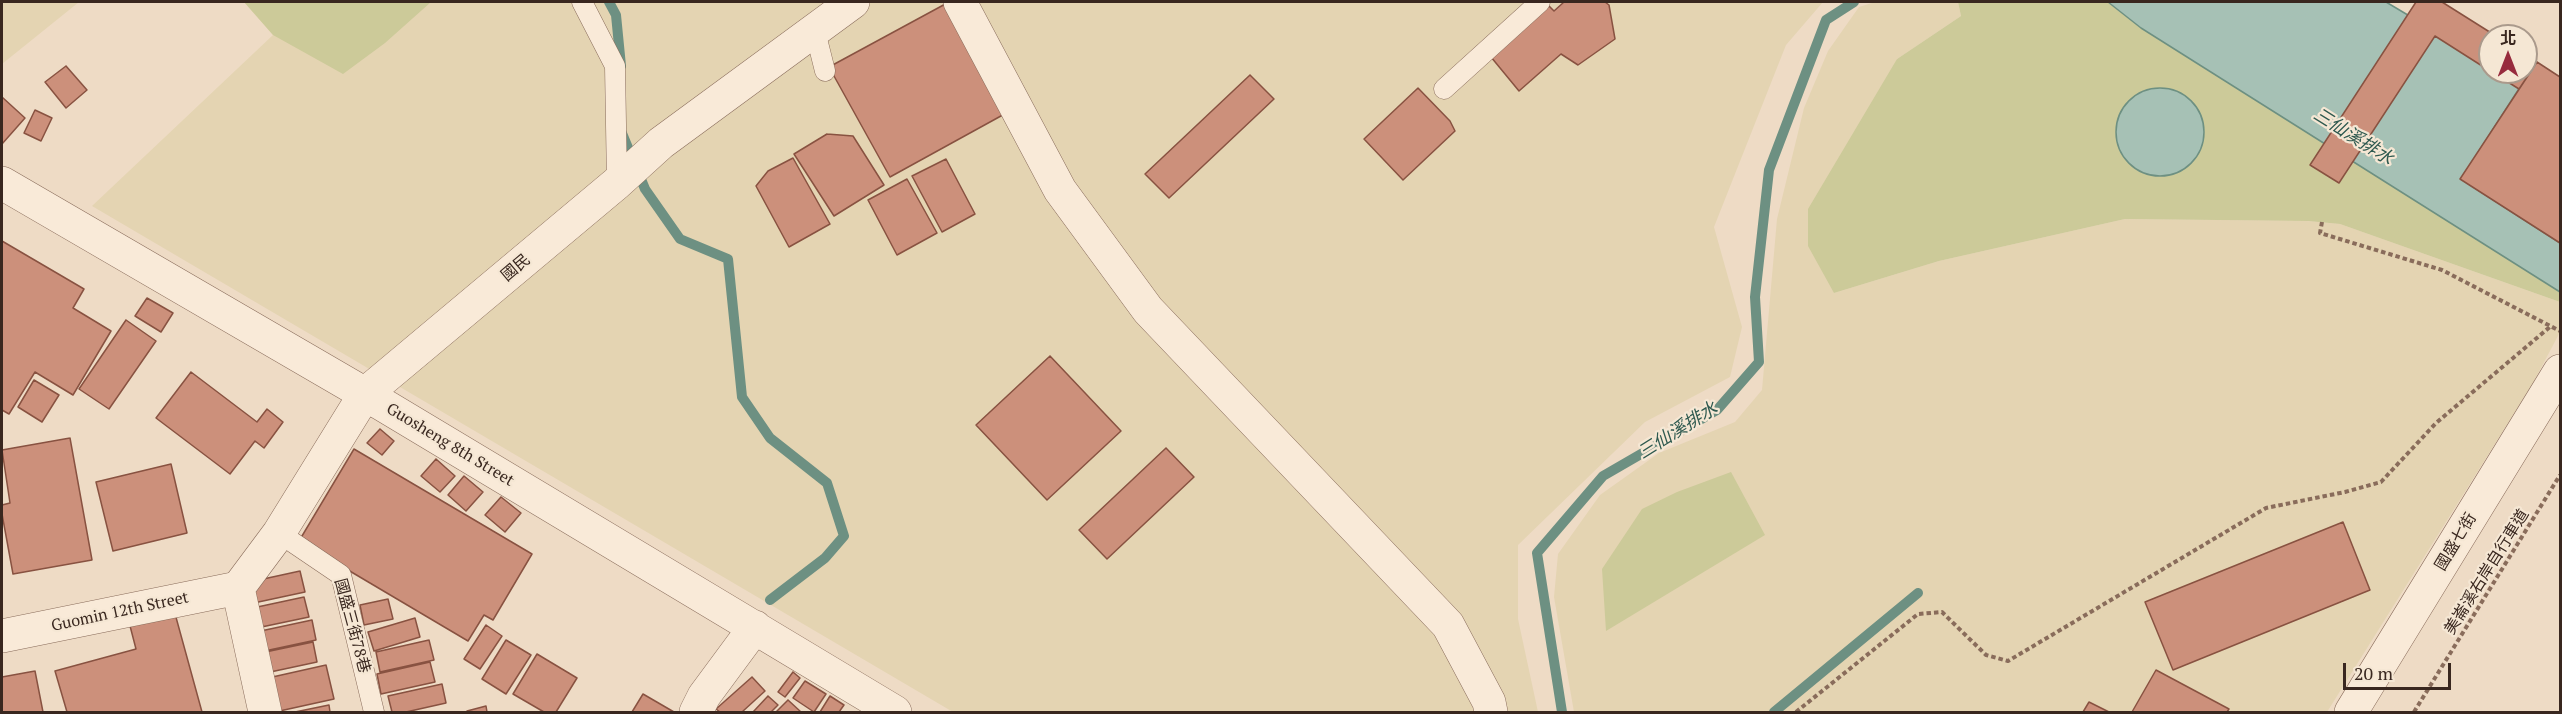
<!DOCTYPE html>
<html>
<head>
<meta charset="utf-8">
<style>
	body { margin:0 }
	#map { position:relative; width:2562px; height:714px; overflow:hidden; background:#eedbc5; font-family:"PT Serif","Noto Sans TC",serif }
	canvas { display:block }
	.frame { position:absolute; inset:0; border:3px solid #39271f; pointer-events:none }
	.north { position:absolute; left:2478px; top:24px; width:60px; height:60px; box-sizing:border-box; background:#f5e7d4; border:2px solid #aa9a8c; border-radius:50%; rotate:0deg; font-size:16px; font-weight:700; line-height:24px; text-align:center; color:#39271f }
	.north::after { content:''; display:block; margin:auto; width:21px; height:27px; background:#972b3d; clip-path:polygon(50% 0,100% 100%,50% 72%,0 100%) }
	.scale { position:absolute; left:2343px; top:663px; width:108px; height:27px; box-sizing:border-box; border:3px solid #39271f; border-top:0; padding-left:8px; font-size:18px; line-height:21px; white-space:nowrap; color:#39271f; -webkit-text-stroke:4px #f5e7d4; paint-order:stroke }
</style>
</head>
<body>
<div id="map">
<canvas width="2562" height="714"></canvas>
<div class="frame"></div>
<div class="north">北</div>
<div class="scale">20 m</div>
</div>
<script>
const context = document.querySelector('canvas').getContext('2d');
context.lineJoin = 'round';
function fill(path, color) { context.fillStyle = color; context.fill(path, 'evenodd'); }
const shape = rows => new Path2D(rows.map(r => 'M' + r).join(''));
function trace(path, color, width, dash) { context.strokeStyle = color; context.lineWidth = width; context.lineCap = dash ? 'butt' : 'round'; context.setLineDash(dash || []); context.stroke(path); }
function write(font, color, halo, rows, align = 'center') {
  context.font = font + ' "PT Serif","Noto Sans TC",serif'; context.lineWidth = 4.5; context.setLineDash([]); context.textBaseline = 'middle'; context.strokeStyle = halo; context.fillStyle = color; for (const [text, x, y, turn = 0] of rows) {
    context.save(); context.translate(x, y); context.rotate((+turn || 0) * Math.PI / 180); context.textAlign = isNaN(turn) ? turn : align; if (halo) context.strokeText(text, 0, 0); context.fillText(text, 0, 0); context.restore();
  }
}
const farmland = shape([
	[2,2,79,2,2,64],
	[244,2,1823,2,1786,45,1714,227,1742,327,1730,377,1645,422,1518,545,1518,619,1538,712,953,712,92,206,273,35],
	[1875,2,1958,2,1961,16,1897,59,1834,293,1939,261,2125,219,2307,221,2340,224,2560,302,2560,332,2533,383,2327,712,1574,712,1554,597,1558,554,1600,495,1659,453,1735,422,1762,390,1777,219,1804,108,1828,51,1859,7]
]);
const green = shape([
	[244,2,431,2,385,43,343,74,273,35],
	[1958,2,2108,2,2141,28,2325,142,2311,165,2339,183,2354,161,2536,274,2560,291,2560,302,2340,224,2308,221,2125,219,1939,261,1834,293,1808,246,1808,209,1897,59,1961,16],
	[1731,472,1765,535,1606,631,1602,569,1642,509,1677,492]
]);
const water = shape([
	[2108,2,2386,2,2490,64,2490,72,2503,72,2522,84,2461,179,2560,243,2560,292,2141,28,2108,2],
	'2116 132a44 44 0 1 1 88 0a44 44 0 1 1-88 0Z'
]);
const stream = shape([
	[609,2,616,15,621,66],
	[621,131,645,189,680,239,728,259,742,397,770,438,827,483,844,536,825,558,770,600],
	[1562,712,1537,553,1603,476,1717,410,1759,362,1755,297,1769,170,1826,20,1854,2],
	[1774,712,1918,593]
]);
const building = shape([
	[949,2,1010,111,890,177,829,67,949,2],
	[1564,2,1605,2,1609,5,1615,39,1578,65,1561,54,1519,91,1491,57,1547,4,1554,11,1564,2],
	[2416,2,2442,2,2496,36,2490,36,2490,71,2435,36,2339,183,2310,165,2416,2],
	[2526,55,2537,62,2519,89,2492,72,2526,72,2526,55],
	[2537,62,2560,77,2560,243,2460,179,2537,62],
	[66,66,87,90,66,108,45,82,66,66],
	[1250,75,1274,99,1169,198,1145,174,1250,75],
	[1418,88,1450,121,1455,131,1403,180,1364,139,1418,88],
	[2,97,25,118,2,144,2,97],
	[35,110,52,118,41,141,24,133,35,110],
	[827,134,853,136,884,185,834,216,794,154,827,134],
	[793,158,830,224,789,247,756,186,768,171,793,158],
	[946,159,975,214,942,232,912,176,946,159],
	[907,179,937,233,897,255,868,200,907,179],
	[2,241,84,289,73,308,111,331,73,395,35,372,9,414,2,410,2,241],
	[147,298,173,313,161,332,135,316,147,298],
	[126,320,156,341,109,409,79,389,126,320],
	[1050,356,1121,431,1047,500,976,425,1050,356],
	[191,372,257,422,267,409,283,422,264,448,255,441,230,474,156,418,191,372],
	[34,380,59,395,42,422,18,407,34,380],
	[380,429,394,441,382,455,367,443,380,429],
	[70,438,92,560,13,574,2,514,2,505,10,503,2,450,70,438],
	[1166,448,1194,477,1107,559,1079,530,1166,448],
	[354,449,532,554,493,620,484,615,468,641,299,541,354,449],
	[436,459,455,476,440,492,421,476,436,459],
	[171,464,187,533,113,551,96,482,171,464],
	[464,476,483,492,466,511,448,495,464,476],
	[501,497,521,513,505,532,485,515,501,497],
	[2343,522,2370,590,2173,670,2145,602,2343,522],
	[300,571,305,592,249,604,245,583,300,571],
	[304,597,309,617,252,629,248,609,304,597],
	[388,599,393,619,364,625,360,605,388,599],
	[174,610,202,712,67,712,55,671,136,649,129,622,174,610],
	[415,618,420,637,374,651,368,632,415,618],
	[312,620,316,640,260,652,256,632,312,620],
	[486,625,502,636,480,669,464,659,486,625],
	[429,640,434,660,380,672,376,652,429,640],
	[506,640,531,655,506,694,482,679,506,640],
	[313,642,317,662,261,674,256,654,313,642],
	[537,654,577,678,556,712,544,712,513,694,537,654],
	[430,662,435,682,381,694,377,674,430,662],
	[326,665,334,699,275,712,268,678,326,665],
	[2156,670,2229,709,2227,712,2132,712,2156,670],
	[35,671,43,712,2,712,2,677,35,671],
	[793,672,800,678,785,697,778,692,793,672],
	[752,677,765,691,742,712,720,712,716,709,752,677],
	[805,681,826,694,814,712,793,698,805,681],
	[442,684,446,703,406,712,392,712,388,696,442,684],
	[643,694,674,712,632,712,643,694],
	[768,696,778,705,771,712,753,712,768,696],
	[830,696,844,705,839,712,820,712,830,696],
	[788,700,801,712,776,712,788,700],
	[2089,702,2109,712,2083,712,2089,702],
	[329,705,330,712,295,712,329,705],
	[486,706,487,712,467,712,467,711,486,706]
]);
const path = shape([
	[2322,222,2320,233,2442,270,2560,331],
	[1796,712,1918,614,1942,612,1986,655,2008,661,2266,508,2345,492,2381,482,2436,423,2551,326],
	[2414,712,2560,475]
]);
const service = shape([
	[582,2,615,66,617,183],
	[815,31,825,71],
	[1444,89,1540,2],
	[279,533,341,575,374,712]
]);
const minor = shape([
	[960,2,1060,190,1148,310,1448,625,1489,702,1491,712],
	[2,183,365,394,895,712],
	[238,588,279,533,365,394,617,183,661,143,853,2],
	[238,588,265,712],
	[2,636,238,588],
	[696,712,704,696,755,627],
	[2351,712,2560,371]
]);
const streetNames = [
	["國民",516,268,-40],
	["Guosheng 8th Street",450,445,31],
	["國盛七街",2456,542,-59],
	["美崙溪右岸自行車道",2487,572,-58],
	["Guomin 12th Street",120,612,-12],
	["國盛三街78巷",352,626,75]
];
const waterNames = [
	["三仙溪排水",2353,137,32],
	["三仙溪排水",1678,431,-32]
];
fill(farmland, '#e4d4b2');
fill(green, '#ccca99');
fill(water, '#a6c1b5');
trace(water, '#6d9082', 1.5);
trace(stream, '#6d9082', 10);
fill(building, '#cc907b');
trace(building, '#885241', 1.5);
trace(service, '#896c5b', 21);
trace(minor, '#896c5b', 34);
trace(path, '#896c5b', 4, [4.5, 3]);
trace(service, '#f9ead8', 20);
trace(minor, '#f9ead8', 33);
write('16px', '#39271f', '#f5e7d4', streetNames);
write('italic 18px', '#2e594f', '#f5e7d4', waterNames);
</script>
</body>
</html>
